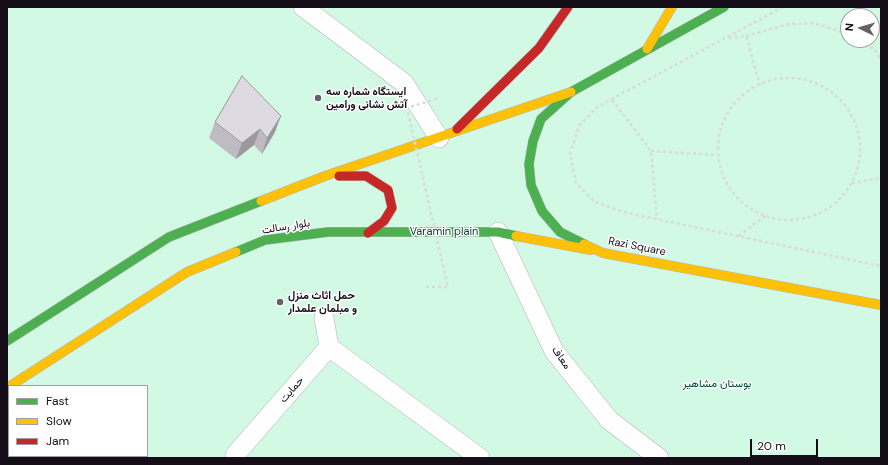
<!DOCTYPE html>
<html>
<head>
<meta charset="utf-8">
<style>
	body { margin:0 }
	#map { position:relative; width:888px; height:465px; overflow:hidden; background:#fbfbfb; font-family:"DM Sans",sans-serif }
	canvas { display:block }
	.frame { position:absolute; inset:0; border:8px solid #150e18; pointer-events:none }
	.legend { position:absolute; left:8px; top:385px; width:140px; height:72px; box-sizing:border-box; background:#fff; border:1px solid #a19fa3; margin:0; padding:5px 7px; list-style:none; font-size:12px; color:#150e18 }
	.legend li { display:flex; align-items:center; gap:8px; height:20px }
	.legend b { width:20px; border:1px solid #a19fa3 }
	.north { position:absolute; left:840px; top:8px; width:40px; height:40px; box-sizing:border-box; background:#fff; border:1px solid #a19fa3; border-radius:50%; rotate:275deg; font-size:11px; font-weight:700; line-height:16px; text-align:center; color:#150e18 }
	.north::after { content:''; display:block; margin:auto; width:14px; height:18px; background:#666167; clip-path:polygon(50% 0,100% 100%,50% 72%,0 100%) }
	.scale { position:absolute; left:750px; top:439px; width:68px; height:18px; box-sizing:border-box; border:2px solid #150e18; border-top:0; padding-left:5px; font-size:12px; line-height:14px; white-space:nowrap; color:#150e18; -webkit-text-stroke:3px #fff; paint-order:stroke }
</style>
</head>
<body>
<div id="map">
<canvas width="888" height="465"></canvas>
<div class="frame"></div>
<ul class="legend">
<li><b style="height:5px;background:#4caf50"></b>Fast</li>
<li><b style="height:5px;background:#ffc107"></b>Slow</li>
<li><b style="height:5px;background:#c62828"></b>Jam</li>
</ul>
<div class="north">N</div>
<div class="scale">20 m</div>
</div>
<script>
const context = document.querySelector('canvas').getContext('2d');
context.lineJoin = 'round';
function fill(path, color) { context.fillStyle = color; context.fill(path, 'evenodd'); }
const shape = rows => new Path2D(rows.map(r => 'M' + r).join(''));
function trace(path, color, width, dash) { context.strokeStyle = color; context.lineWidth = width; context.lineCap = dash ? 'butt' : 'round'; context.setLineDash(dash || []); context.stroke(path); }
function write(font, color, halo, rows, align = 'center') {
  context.font = font + ' "DM Sans",Vazirmatn,sans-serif'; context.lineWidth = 3; context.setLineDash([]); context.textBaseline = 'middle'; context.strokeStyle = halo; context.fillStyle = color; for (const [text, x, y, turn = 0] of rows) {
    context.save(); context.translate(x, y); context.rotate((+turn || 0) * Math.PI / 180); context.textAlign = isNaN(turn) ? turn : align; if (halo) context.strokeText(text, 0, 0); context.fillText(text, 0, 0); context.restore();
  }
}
const green = shape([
	[7,7,881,7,881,458,7,458],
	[848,16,872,16,872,40,848,40],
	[9,386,147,386,147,456,9,456]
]);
const path = shape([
	[783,7,597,107,579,126,570,153,576,183,595,202,627,213,881,266],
	[746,36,789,24,814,23,848,34],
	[729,38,746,36,760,85],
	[860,40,875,50,881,59],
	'718 149a71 71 0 1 1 142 0a71 71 0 1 1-142 0Z',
	[612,100,651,151,657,219],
	[651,151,718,155],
	[852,183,881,178],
	[739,236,766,215]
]);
const street = shape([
	[303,7,404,83,439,138],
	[498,232,554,351,609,420,659,458],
	[329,347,480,458],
	[235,455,329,347,324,318]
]);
const fast = shape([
	[584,244,560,232,542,211,531,185,529,164,533,141,541,119,571,92,724,7],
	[236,252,265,240,328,232,498,232,516,236],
	[7,341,169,237,261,201]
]);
const slow = shape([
	[647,49,672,7],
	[261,201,325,176,571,92],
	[516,236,591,250],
	[584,244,603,253,881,305],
	[10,386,187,272,236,252]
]);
const jam = shape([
	[457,129,539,48,568,7],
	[339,176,366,176,388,190,392,208,384,221,368,233]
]);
const pathBridge = shape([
	[426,287,448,287,407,108,439,98]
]);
const wall = shape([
	[242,76,275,132,262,154,254,145,236,159,209,138,215,122]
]);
const shadedWall = shape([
	[281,116,275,132,262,154,267,138],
	[260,129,254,145,236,159,242,143]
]);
const building = shape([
	[242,76,281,116,267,138,260,129,242,143,215,122,242,76]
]);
const markers = [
	[318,98,4,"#666167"],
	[280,302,4,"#666167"]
];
const poiNames = [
	["ایستگاه شماره سه",326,92],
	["آتش نشانی ورامین",326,105],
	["حمل اثاث منزل",288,296],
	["و مبلمان علمدار",288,309]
];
const streetNames = [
	["بلوار رسالت",286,227,-9],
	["Razi Square",637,247,11],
	["معاف",561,358,55],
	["حمایت",292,390,-49]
];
const parkNames = [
	["Varamin plain",444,232],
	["بوستان مشاهیر",717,384]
];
fill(green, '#d2f9e4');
trace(street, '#b6b3b7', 20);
trace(fast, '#b6b3b7', 10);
trace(slow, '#b6b3b7', 10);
trace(jam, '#b6b3b7', 10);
trace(path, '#dadada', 2.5, [3, 3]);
trace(street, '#fefefe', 19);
trace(fast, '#4caf50', 9);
trace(slow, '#ffc107', 9);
trace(jam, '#c62828', 9);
trace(pathBridge, '#dadada', 2.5, [3, 3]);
fill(wall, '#bebcc2');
fill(shadedWall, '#9b999e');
fill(building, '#dddbe1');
trace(building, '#9b999e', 1);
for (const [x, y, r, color] of markers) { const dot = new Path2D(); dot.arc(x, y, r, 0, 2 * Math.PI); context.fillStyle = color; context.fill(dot); trace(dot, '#fff', 1.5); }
write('bold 11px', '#150e18', '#fff', poiNames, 'left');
write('11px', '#150e18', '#fff', streetNames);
write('11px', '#00462d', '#fff', parkNames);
</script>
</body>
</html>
